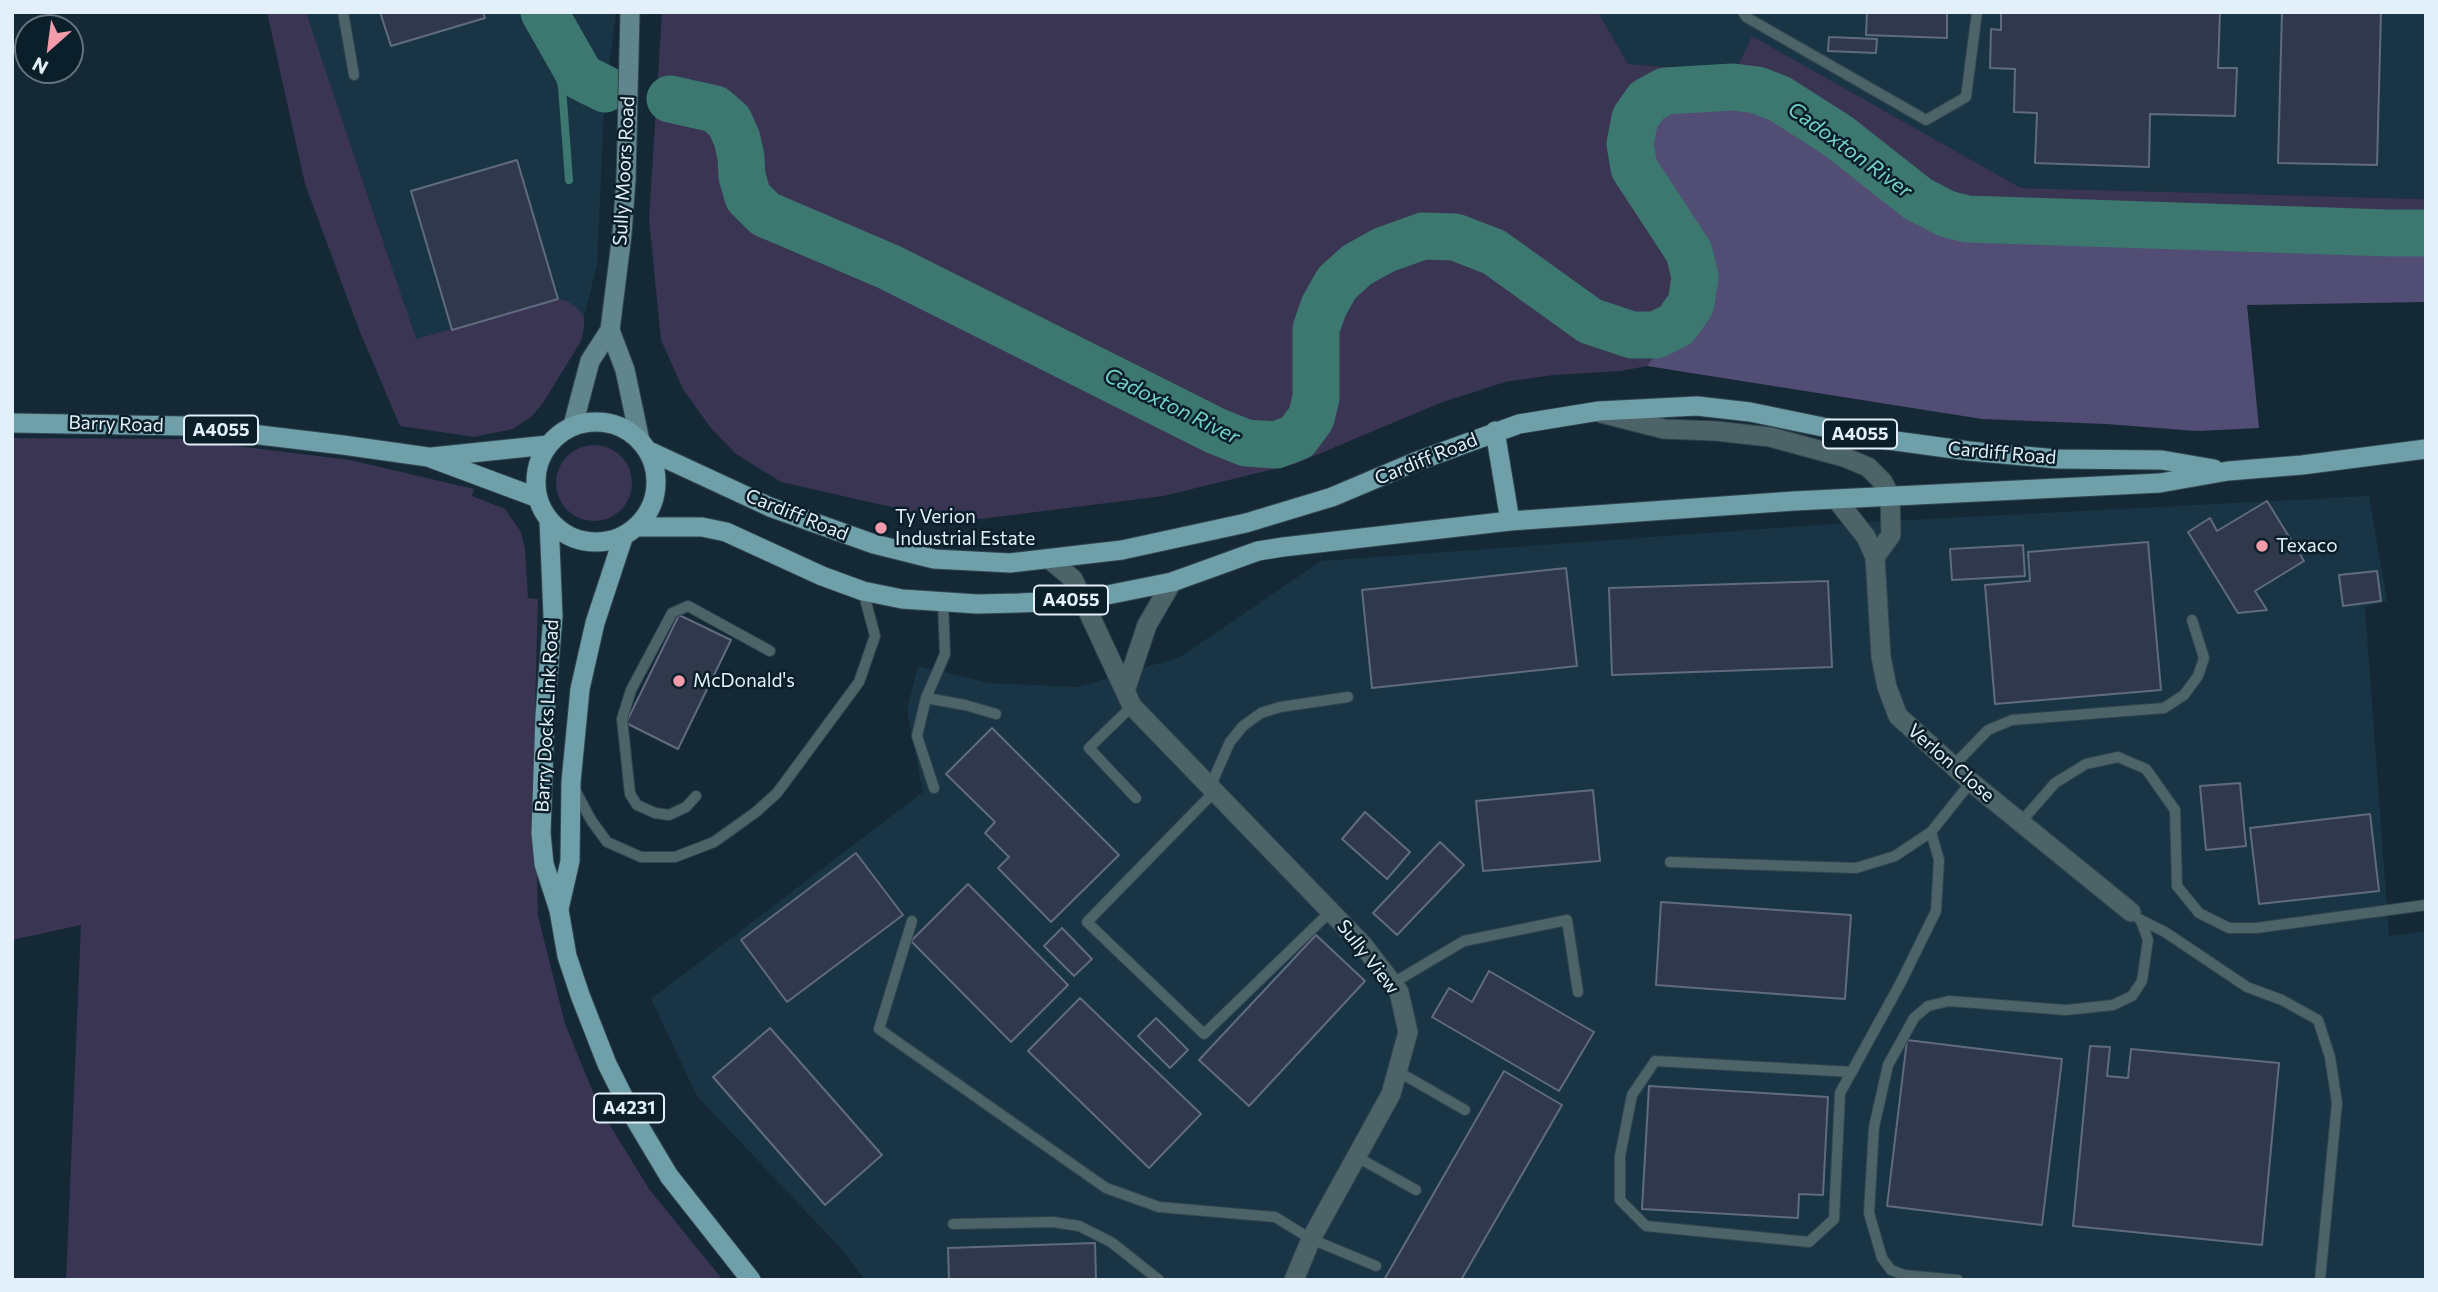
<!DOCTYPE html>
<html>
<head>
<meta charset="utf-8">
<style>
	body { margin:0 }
	#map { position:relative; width:2438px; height:1292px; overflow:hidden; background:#142935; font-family:Commissioner,sans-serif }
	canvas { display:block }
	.frame { position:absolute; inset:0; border:14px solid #e4f0f9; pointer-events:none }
	.north { position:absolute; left:14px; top:14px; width:70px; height:70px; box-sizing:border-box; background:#0b1f2b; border:2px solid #62737d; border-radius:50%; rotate:208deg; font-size:19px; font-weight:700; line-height:28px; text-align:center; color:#e4f0f9 }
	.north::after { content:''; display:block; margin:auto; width:24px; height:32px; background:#f39aab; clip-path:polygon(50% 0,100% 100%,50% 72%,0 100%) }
</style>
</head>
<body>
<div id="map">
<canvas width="2438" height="1292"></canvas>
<div class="frame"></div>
<div class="north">N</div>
</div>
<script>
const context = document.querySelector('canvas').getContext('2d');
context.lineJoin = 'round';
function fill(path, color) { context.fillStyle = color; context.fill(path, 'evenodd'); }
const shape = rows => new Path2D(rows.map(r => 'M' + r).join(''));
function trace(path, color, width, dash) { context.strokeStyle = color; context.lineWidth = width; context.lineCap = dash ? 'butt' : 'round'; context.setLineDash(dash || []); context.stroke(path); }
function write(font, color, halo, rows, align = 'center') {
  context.font = font + ' Commissioner,sans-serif'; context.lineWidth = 5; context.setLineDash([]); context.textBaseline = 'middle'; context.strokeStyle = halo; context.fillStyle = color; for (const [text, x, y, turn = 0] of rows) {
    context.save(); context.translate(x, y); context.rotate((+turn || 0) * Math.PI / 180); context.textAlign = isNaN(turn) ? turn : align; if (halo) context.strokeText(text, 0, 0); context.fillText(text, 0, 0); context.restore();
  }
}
const built = shape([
	[306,12,616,12,604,108,597,265,584,317,579,310,558,299,416,340],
	[1598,12,2426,12,2426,199,2021,188,1752,36,1735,72,1628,64],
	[2369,496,2387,601,2365,607,2389,936,2426,931,2424,1183,2426,1184,2426,1280,865,1280,845,1253,697,1096,651,999,923,792,907,710,918,666,990,683,1078,687,1180,657,1321,561,1831,524]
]);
const green = shape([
	[267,12,306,12,416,339,558,299,567,301,579,310,584,317,584,328,581,341,543,403,531,417,513,429,474,437,400,426,360,332,305,184],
	[662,12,1598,12,1628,64,1735,72,1752,36,2021,188,2426,199,2426,233,2389,233,1967,219,1947,214,1918,199,1838,136,1780,99,1757,90,1634,168,1689,252,1695,277,1691,304,1647,366,1621,371,1553,375,1505,382,1440,403,1295,464,1163,496,980,519,927,515,781,482,736,454,710,427,683,389,661,340,649,219],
	[12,438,181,439,350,460,474,489,472,496,505,509,521,532,525,549,528,598,538,599,534,747,538,916,565,1024,600,1109,649,1189,723,1280,66,1280,81,925,12,940],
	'556 483a38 38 0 1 1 76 0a38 38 0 1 1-76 0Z'
]);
const forest = shape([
	[1733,87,1757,90,1780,99,1838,136,1918,199,1947,214,1967,219,2225,228,2426,219,2426,302,2247,305,2259,428,2197,431,2106,424,1982,419,1647,366,1691,304,1695,277,1689,252,1634,168,1630,144,1635,118,1647,101,1665,91]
]);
const stream = shape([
	[558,35,558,70,562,87,569,180]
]);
const river = shape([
	[544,12,581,77,605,89],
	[670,99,715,109,729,121,737,139,741,157,742,176,748,197,765,214,889,267,1216,431,1246,443,1276,445,1297,437,1311,418,1316,398,1316,329,1324,306,1337,283,1357,265,1384,250,1423,236,1455,237,1494,252,1590,321,1632,335,1656,335,1676,325,1691,304,1695,277,1689,252,1634,168,1630,144,1635,118,1647,101,1665,91,1733,87,1757,90,1780,99,1838,136,1918,199,1947,214,1967,219,2389,233,2426,233]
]);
const building = shape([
	[380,12,483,12,485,18,391,46,380,12],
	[1867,12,1947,12,1947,38,1866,35,1867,12],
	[2001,12,2220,12,2218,68,2237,68,2235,116,2150,114,2149,167,2035,163,2037,113,2014,112,2015,69,1990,68,1991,29,2001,30,2001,12],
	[2282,12,2381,12,2377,165,2278,163,2282,12],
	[1829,37,1877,39,1876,53,1828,51,1829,37],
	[517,160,558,299,452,330,411,191,517,160],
	[2267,501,2304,561,2255,591,2267,610,2238,613,2188,532,2210,518,2217,531,2267,501],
	[2148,542,2161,690,1995,704,1985,585,2030,581,2028,552,2148,542],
	[2023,545,2025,576,1952,580,1950,549,2023,545],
	[1566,568,1577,666,1372,688,1362,590,1566,568],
	[2377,571,2381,601,2343,606,2339,575,2377,571],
	[1828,581,1832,667,1612,675,1609,588,1828,581],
	[679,615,731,640,678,749,626,723,679,615],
	[992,728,1119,855,1051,922,998,868,1009,857,985,833,995,822,946,774,992,728],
	[2240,783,2246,846,2206,850,2200,786,2240,783],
	[1593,790,1600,861,1483,871,1476,801,1593,790],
	[1365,812,1410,852,1387,879,1342,839,1365,812],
	[2370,814,2379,891,2259,904,2250,828,2370,814],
	[1440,842,1464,865,1397,935,1373,913,1440,842],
	[856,853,903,915,787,1002,741,940,856,853],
	[968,884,1068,985,1011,1042,911,941,968,884],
	[1661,902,1851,915,1845,999,1656,985,1661,902],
	[1062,928,1092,959,1074,976,1044,946,1062,928],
	[1316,935,1365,981,1249,1106,1199,1060,1316,935],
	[1489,971,1594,1032,1559,1091,1432,1017,1449,988,1472,1002,1489,971],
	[1080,998,1201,1114,1149,1168,1028,1051,1080,998],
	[1156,1018,1188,1050,1170,1068,1138,1036,1156,1018],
	[770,1028,882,1155,825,1205,713,1077,770,1028],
	[1907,1040,2062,1059,2042,1225,1887,1206,1907,1040],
	[2090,1046,2110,1047,2107,1076,2128,1078,2131,1049,2279,1063,2262,1245,2073,1226,2090,1046],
	[1504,1071,1562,1105,1461,1280,1384,1280,1504,1071],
	[1649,1086,1828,1097,1823,1195,1799,1194,1798,1218,1642,1209,1649,1086],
	[1095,1243,1096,1280,949,1280,948,1248,1095,1243]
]);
const service = shape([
	[343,12,354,75],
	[1743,12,1746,17,1926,120,1966,97,1977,12],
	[926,698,965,705,996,714],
	[1132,706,1089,748,1136,798],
	[1954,765,1988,730,2012,720,2164,708,2184,695,2198,676,2204,658,2192,620],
	[1210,787,1230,742,1243,726,1261,713,1280,707,1348,697],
	[574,788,591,820,607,842,641,857,675,857,714,842,756,812,777,793,859,682,875,636,863,591],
	[934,788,917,736,926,698,945,654,943,602],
	[1214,792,1087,922,1204,1034,1331,911],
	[696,796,686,807,669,815,655,813,637,805,630,794,622,719,631,690,672,613,688,606,770,651],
	[2020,823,2055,783,2086,764,2118,757,2146,769,2175,810,2177,886,2199,913,2229,928,2256,928,2426,905],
	[1670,862,1856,868,1895,856,1931,832],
	[2139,919,2165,932,2247,987,2282,1000,2318,1020,2330,1057,2337,1103,2320,1280],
	[912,921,879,1029,1106,1188,1159,1207,1275,1217,1311,1239,1376,1266],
	[1393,983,1464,941,1567,920,1578,992],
	[1397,1071,1465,1110],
	[1852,1072,1655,1061,1632,1095,1620,1156,1620,1200,1646,1226,1809,1242,1834,1219,1840,1093,1900,984,1936,911,1939,860,1931,832,1971,782],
	[1357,1157,1416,1190],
	[953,1224,1053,1222,1079,1226,1111,1242,1159,1280],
	[1958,1280,1904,1275,1891,1270,1882,1258,1869,1213,1874,1127,1888,1065,1914,1018,1928,1006,1949,1001,2066,1010,2113,1005,2132,996,2142,981,2148,940,2141,921]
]);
const minor = shape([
	[1601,413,1664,429,1716,431,1770,437,1844,457,1868,467,1883,482,1890,496,1891,535,1875,557],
	[1836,499,1866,537,1875,557,1881,657,1887,687,1898,716,1971,782,2131,912],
	[1049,559,1073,579,1132,706,1363,945,1399,992,1408,1032,1391,1094,1311,1239,1294,1280],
	[1125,691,1147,625,1172,582]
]);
const secondary = shape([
	[610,330,625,370,640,441],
	[573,425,590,361,610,330,622,234,626,179,630,12]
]);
const primary = shape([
	'536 482a60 60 0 1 1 120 0a60 60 0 1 1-120 0Z',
	[12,423,185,426,343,445,428,457,538,498],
	[1495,431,1510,521],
	[647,450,770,507,874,544,934,559,1010,563,1122,550,1246,523,1332,497,1415,462,1519,424,1599,411,1697,406,1750,412,1881,439,1969,451,2057,459,2162,460,2214,469],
	[432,457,548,445],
	[549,520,553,616,545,715,541,833,544,864,559,910,567,956,580,995,607,1064,632,1114,669,1176,751,1280],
	[637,527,702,527,726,532,822,576,863,591,902,599,977,604,1019,603,1082,600,1172,582,1258,551,1283,547,1510,521,1794,501,2160,483,2228,471,2302,465,2426,449],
	[559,909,570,861,571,782,580,689,595,623,624,535]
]);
const markers = [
	[881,528,7,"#f39aab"],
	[2262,546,7,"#f39aab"],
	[679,681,7,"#f39aab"]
];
const shields = [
	[221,430,74],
	[1860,434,74],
	[1071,600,74],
	[629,1108,70]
];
const shieldNames = [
	["A4055",221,430],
	["A4055",1860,434],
	["A4055",1071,600],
	["A4231",629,1108]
];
const streetNames = [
	["Sully Moors Road",624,171,-87],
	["Barry Road",116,424,2],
	["Cardiff Road",2002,453,5],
	["Cardiff Road",1426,459,-22],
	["Cardiff Road",797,515,22],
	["Barry Docks Link Road",547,716,-87],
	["Verlon Close",1951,763,41],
	["Sully View",1368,957,52]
];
const poiNames = [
	["Ty Verion",895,517],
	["Industrial Estate",895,539],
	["Texaco",2276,546],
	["McDonald's",693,681]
];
const waterNames = [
	["Cadoxton River",1850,150,36],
	["Cadoxton River",1172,406,26]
];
fill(built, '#193545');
fill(green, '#393553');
fill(forest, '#524d74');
trace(stream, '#3c7770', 8);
trace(river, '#3c7770', 47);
fill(building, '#2f394b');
trace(building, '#606b80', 2);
trace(service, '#314550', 12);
trace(minor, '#314550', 21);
trace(secondary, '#314550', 21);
trace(primary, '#314550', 21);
trace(service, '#4c6367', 10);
trace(minor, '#4c6367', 19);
trace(secondary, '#60858c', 19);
trace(primary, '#6f9fa9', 19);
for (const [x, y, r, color] of markers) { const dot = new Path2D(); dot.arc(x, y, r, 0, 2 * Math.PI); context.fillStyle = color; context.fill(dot); trace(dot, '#0b1f2b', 2.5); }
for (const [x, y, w] of shields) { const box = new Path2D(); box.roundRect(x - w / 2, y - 14.5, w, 29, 5); context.fillStyle = '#0b1f2b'; context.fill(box); trace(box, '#e4f0f9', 2); }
write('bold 18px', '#e4f0f9', null, shieldNames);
write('19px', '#e4f0f9', '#0b1f2b', streetNames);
write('19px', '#e4f0f9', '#0b1f2b', poiNames, 'left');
write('italic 21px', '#74d4c8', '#0b1f2b', waterNames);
</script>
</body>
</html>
